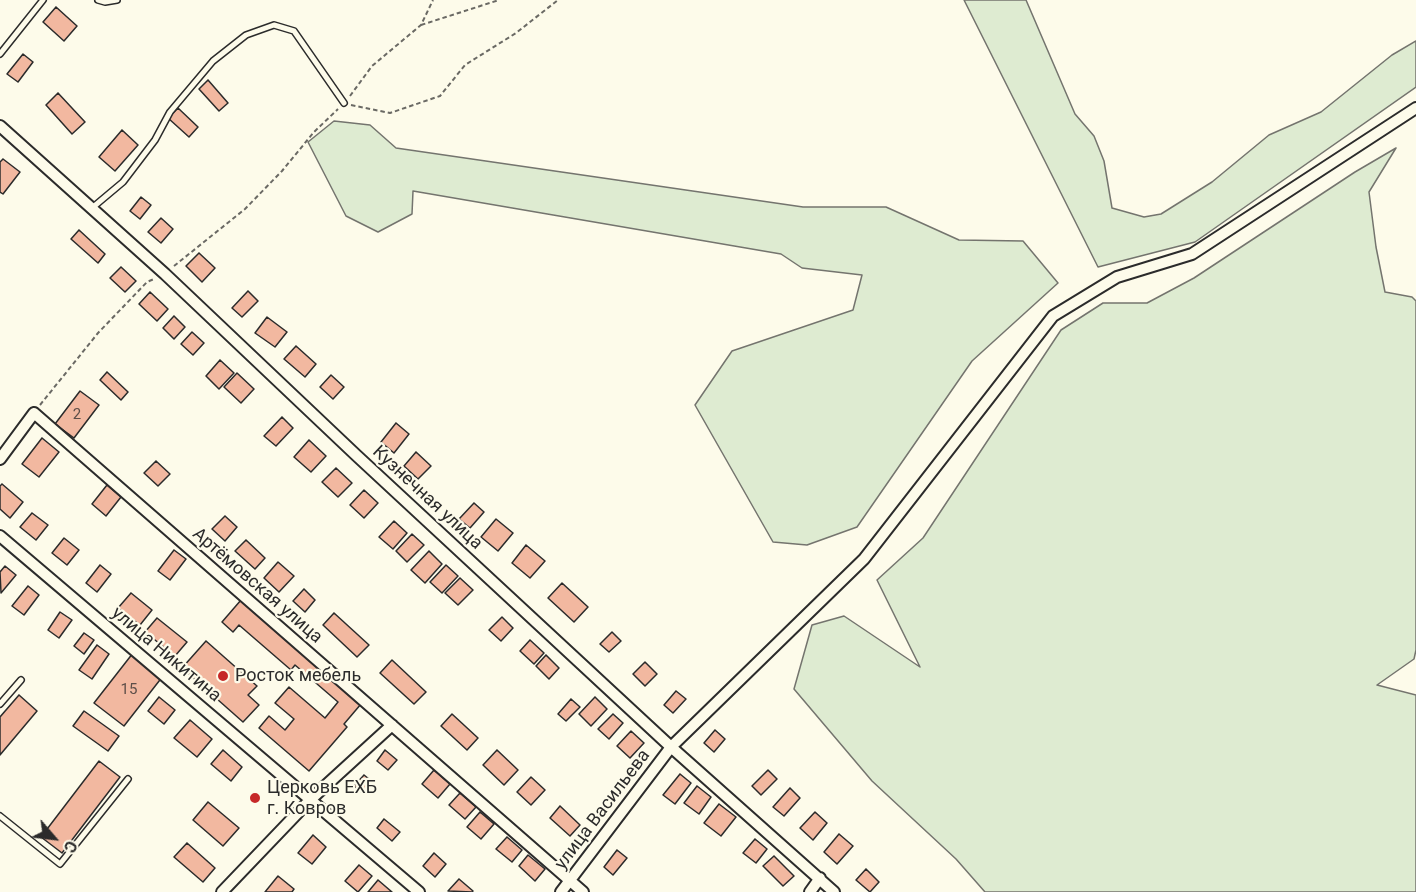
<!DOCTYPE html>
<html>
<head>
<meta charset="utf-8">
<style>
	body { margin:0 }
	#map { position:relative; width:1416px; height:892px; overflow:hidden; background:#fdfbea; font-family:Roboto,sans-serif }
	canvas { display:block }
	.north { position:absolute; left:24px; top:808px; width:60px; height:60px; -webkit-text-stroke:4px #fdfbea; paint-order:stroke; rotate:118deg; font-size:16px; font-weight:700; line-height:24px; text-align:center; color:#2b2b2b }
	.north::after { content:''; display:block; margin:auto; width:21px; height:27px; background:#2b2b2b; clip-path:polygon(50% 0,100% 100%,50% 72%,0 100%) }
</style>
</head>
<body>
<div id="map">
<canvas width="1416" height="892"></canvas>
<div class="north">С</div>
</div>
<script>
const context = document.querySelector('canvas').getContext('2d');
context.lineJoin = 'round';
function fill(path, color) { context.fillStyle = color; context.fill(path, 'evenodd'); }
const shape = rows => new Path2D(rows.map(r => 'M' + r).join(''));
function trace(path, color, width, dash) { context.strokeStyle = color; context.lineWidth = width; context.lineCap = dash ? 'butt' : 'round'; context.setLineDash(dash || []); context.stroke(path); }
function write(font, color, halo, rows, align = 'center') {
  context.font = font + ' Roboto,sans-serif'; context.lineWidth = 4.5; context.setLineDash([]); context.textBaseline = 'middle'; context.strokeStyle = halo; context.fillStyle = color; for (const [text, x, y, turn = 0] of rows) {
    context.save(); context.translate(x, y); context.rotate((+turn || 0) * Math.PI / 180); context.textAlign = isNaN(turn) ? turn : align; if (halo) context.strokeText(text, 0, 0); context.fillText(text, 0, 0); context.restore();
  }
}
const green = shape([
	[964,0,1026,0,1075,114,1094,136,1104,161,1112,208,1144,217,1161,214,1212,182,1269,135,1321,112,1392,55,1416,41,1416,87,1195,242,1098,267,964,0],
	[334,121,370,125,396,148,803,207,886,207,959,240,1023,241,1058,283,972,361,857,527,807,545,773,542,695,405,732,351,853,310,862,275,802,268,781,254,413,191,412,214,378,232,346,216,308,142,334,121],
	[1396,148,1369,192,1376,247,1385,292,1412,297,1416,301,1416,650,1414,659,1377,685,1416,695,1416,892,985,892,956,859,872,781,794,689,812,625,844,616,920,667,877,580,923,538,1061,330,1103,303,1147,303,1194,278,1355,172,1396,148]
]);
const building = shape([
	[56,7,77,26,64,41,43,22,56,7],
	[23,54,33,62,18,82,7,74,23,54],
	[208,80,228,103,219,111,199,89,208,80],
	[58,93,85,122,72,134,46,105,58,93],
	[178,108,198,127,189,137,168,118,178,108],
	[122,130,138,145,115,171,99,157,122,130],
	[3,159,20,172,3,194,0,192,0,162,3,159],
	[141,197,151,205,140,219,130,211,141,197],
	[161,218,173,229,161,243,148,232,161,218],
	[79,230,105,254,98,263,71,239,79,230],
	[199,253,215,268,202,282,186,266,199,253],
	[121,267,136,281,125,292,110,278,121,267],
	[248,291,258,301,242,317,232,308,248,291],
	[150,292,168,309,157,321,139,304,150,292],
	[174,316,185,327,174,339,163,328,174,316],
	[267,317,287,332,275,347,255,333,267,317],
	[192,332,204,343,193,355,181,344,192,332],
	[296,346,316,364,305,377,284,359,296,346],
	[220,360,234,373,219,389,206,376,220,360],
	[107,372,128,392,121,400,100,380,107,372],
	[237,373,254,389,241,403,224,387,237,373],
	[331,375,344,387,333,399,320,387,331,375],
	[80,391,99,405,74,438,55,424,80,391],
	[282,417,293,428,276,446,264,436,282,417],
	[396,423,409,434,394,453,381,442,396,423],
	[42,438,59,452,39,477,22,464,42,438],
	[309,440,326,456,311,472,294,457,309,440],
	[416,452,431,466,418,479,404,466,416,452],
	[156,461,170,474,158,486,144,473,156,461],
	[336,468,352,483,338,497,322,482,336,468],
	[2,484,23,502,10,518,0,509,0,486,2,484],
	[107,485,121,497,106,516,92,504,107,485],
	[364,490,378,503,364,518,350,505,364,490],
	[474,503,484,512,470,528,459,519,474,503],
	[32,513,48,525,36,540,20,527,32,513],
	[225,516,237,527,225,541,212,529,225,516],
	[496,519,513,533,498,551,481,537,496,519],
	[394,521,407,533,393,549,379,537,394,521],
	[412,534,424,545,407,562,396,551,412,534],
	[64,538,79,550,67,565,52,553,64,538],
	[246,540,265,558,255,569,235,551,246,540],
	[526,545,545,561,530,578,512,563,526,545],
	[174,550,186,559,170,580,158,571,174,550],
	[429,551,442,564,425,583,411,570,429,551],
	[278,562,294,576,279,592,264,578,278,562],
	[100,565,111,574,97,592,86,583,100,565],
	[446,565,458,576,442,593,430,582,446,565],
	[5,566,16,575,1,593,0,572,5,566],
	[460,578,473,590,458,605,445,593,460,578],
	[562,583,588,607,574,622,548,598,562,583],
	[28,586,39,595,24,615,12,606,28,586],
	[304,589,315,600,305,612,293,601,304,589],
	[131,593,152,610,140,625,118,608,131,593],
	[241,600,361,704,344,724,347,727,309,771,259,728,269,716,285,730,294,719,275,703,289,687,325,718,338,702,295,665,291,670,239,625,233,632,222,622,241,600],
	[60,612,72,620,59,638,48,630,60,612],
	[334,613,369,645,357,657,323,625,334,613],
	[502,617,513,628,501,641,489,630,502,617],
	[157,618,187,642,175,656,145,632,157,618],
	[612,632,621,641,609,652,600,644,612,632],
	[84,633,94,640,84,654,74,646,84,633],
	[530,640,544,653,534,664,520,651,530,640],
	[206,641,257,686,248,695,259,705,243,722,182,668,206,641],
	[97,645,109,654,92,679,79,670,97,645],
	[133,653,163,676,124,726,94,703,133,653],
	[546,655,559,668,549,679,536,666,546,655],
	[392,660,426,692,414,704,380,673,392,660],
	[645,662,657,674,645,686,633,674,645,662],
	[676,691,686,699,673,713,664,705,676,691],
	[19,695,37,711,0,755,0,717,19,695],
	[159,697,175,710,164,724,148,711,159,697],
	[595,697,607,709,591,726,579,714,595,697],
	[571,699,580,707,566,721,558,714,571,699],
	[84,711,119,736,108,751,73,726,84,711],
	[452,714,478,738,467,750,441,726,452,714],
	[613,714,623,723,609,739,598,729,613,714],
	[190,720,212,739,197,757,174,738,190,720],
	[715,730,725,739,714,752,704,743,715,730],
	[631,731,644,743,630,758,617,746,631,731],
	[223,750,242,767,231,781,211,764,223,750],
	[385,750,397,760,388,770,377,761,385,750],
	[497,750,518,770,504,785,483,765,497,750],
	[99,761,120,777,62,853,41,837,99,761],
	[434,770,450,784,438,798,422,784,434,770],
	[768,770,777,779,761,795,752,786,768,770],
	[680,774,691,783,675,804,663,795,680,774],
	[364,775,374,783,364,794,354,786,364,775],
	[531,777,545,790,531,805,517,792,531,777],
	[697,786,711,797,699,814,684,803,697,786],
	[790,788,800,798,784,816,773,807,790,788],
	[460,793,476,807,465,819,449,805,460,793],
	[208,802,239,828,223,846,193,820,208,802],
	[719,804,736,817,721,836,704,823,719,804],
	[560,806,580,825,570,836,550,818,560,806],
	[480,812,494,824,481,839,467,827,480,812],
	[815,812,827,823,813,840,800,828,815,812],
	[384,819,400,832,392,841,377,828,384,819],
	[839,834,853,846,837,864,824,852,839,834],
	[313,835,326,847,312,864,298,853,313,835],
	[507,837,522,850,512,862,496,849,507,837],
	[755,839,767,849,756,863,743,853,755,839],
	[187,843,215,868,203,882,174,857,187,843],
	[617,850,627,858,613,875,604,867,617,850],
	[434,853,446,864,435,877,423,866,434,853],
	[528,855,545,869,535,881,519,866,528,855],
	[774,856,794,876,783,886,763,866,774,856],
	[359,865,372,876,358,892,345,881,359,865],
	[866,869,879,882,870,892,856,880,866,869],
	[278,876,294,889,292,892,265,892,278,876],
	[459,879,473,891,472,892,448,891,459,879],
	[378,880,392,892,368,892,378,880]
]);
const path = shape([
	[421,25,499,0],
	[350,96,372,66,421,25,433,0],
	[351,105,390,113,440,96,465,65,516,33,558,0],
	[174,266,245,209,282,171,314,132,338,109],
	[40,405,98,333,147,282,154,279]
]);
const lane = shape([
	[98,0,105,2,117,0],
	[0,54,43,0],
	[92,208,123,182,155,140,170,112,213,61,246,35,274,25,294,31,344,103],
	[0,704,21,680],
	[0,816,60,864,128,779]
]);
const street = shape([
	[0,126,165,274,356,455,671,747,834,892],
	[0,459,34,413,583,892],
	[0,536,419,892],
	[222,892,311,799,392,725],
	[561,892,671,747,864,559,1053,316,1117,277,1192,254,1416,108],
	[810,892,820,878]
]);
const markers = [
	[223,676,6,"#c62828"],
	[255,798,6,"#c62828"]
];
const numberNames = [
	["2",77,415],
	["15",129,690]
];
const streetNames = [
	["Кузнечная улица",427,498,43],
	["Артёмовская улица",257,586,41],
	["улица Никитина",166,655,40],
	["улица Васильева",603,810,-53]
];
const poiNames = [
	["Росток мебель",235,676],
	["Церковь ЕХБ",267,788],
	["г. Ковров",267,809]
];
fill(green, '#deebd1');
trace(green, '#74746e', 1.5);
fill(building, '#f2b8a0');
trace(building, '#2b2b2b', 1.5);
trace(lane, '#2b2b2b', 8);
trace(street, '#2b2b2b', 14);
trace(path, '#6a6964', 2, [4.5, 3]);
trace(lane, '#fdfbea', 5);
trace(street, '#fdfbea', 10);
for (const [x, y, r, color] of markers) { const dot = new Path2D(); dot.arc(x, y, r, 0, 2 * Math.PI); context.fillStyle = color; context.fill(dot); trace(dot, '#fdfbea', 2); }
write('15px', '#5d4e48', null, numberNames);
write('18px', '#2b2b2b', '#fdfbea', streetNames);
write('18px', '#2b2b2b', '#fdfbea', poiNames, 'left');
</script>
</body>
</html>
